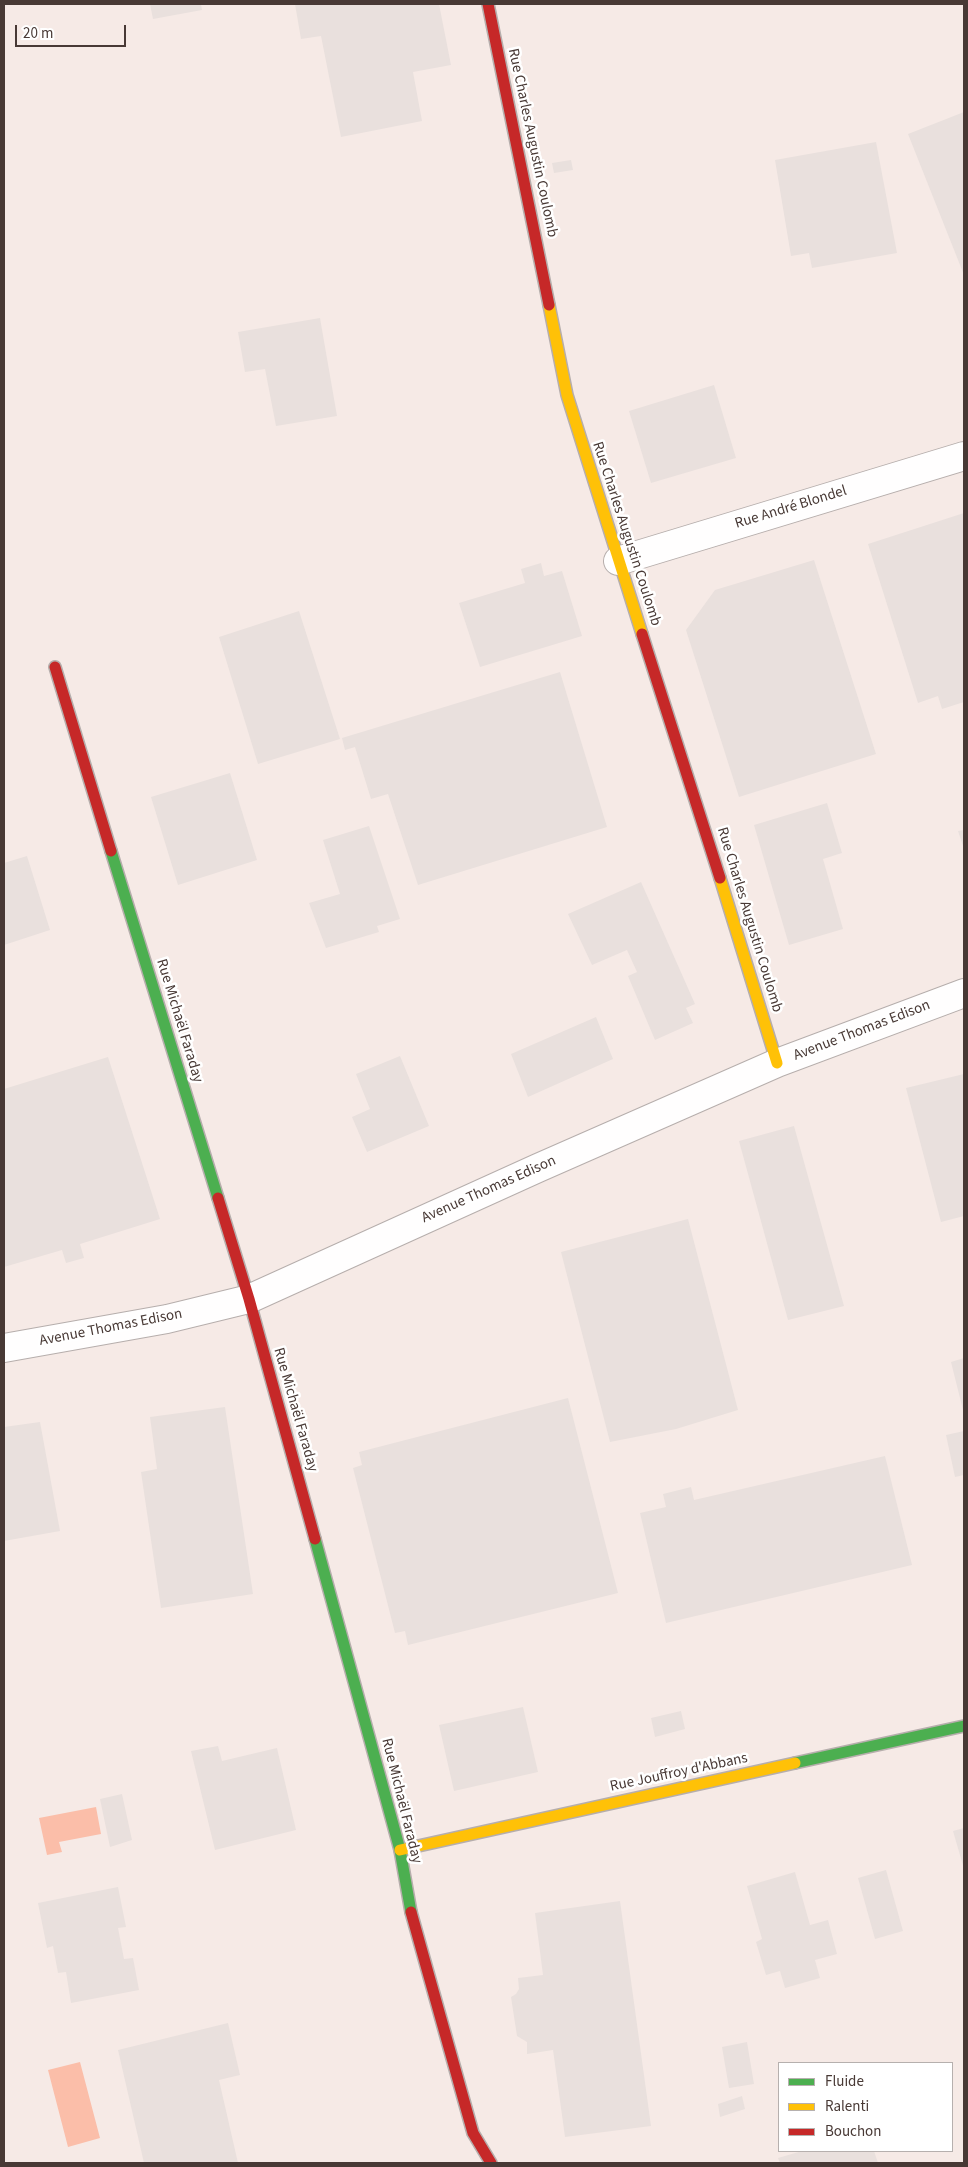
<!DOCTYPE html>
<html>
<head>
<meta charset="utf-8">
<style>
	body { margin:0 }
	#map { position:relative; width:968px; height:2167px; overflow:hidden; background:#fcf8f6; font-family:"Source Sans 3",sans-serif }
	canvas { display:block }
	.frame { position:absolute; inset:0; border:5px solid #483935; pointer-events:none }
	.legend { position:absolute; left:778px; top:2062px; width:175px; height:90px; box-sizing:border-box; background:#fff; border:1px solid #b6b0ae; margin:0; padding:6px 9px; list-style:none; font-size:15px; color:#483935 }
	.legend li { display:flex; align-items:center; gap:10px; height:25px }
	.legend b { width:25px; border:1px solid #b6b0ae }
	.scale { position:absolute; left:15px; top:25px; width:111px; height:22px; box-sizing:border-box; border:2px solid #483935; border-top:0; padding-left:6px; font-size:15px; line-height:18px; white-space:nowrap; color:#483935; -webkit-text-stroke:4px #fff; paint-order:stroke }
</style>
</head>
<body>
<div id="map">
<canvas width="968" height="2167"></canvas>
<div class="frame"></div>
<ul class="legend">
<li><b style="height:6px;background:#4caf50"></b>Fluide</li>
<li><b style="height:6px;background:#ffc107"></b>Ralenti</li>
<li><b style="height:6px;background:#c62828"></b>Bouchon</li>
</ul>
<div class="scale">20 m</div>
</div>
<script>
const context = document.querySelector('canvas').getContext('2d');
context.lineJoin = 'round';
function fill(path, color) { context.fillStyle = color; context.fill(path, 'evenodd'); }
const shape = rows => new Path2D(rows.map(r => 'M' + r).join(''));
function trace(path, color, width, dash) { context.strokeStyle = color; context.lineWidth = width; context.lineCap = dash ? 'butt' : 'round'; context.setLineDash(dash || []); context.stroke(path); }
function write(font, color, halo, rows, align = 'center') {
  context.font = font + ' "Source Sans 3",sans-serif'; context.lineWidth = 5; context.setLineDash([]); context.textBaseline = 'middle'; context.strokeStyle = halo; context.fillStyle = color; for (const [text, x, y, turn = 0] of rows) {
    context.save(); context.translate(x, y); context.rotate((+turn || 0) * Math.PI / 180); context.textAlign = isNaN(turn) ? turn : align; if (halo) context.strokeText(text, 0, 0); context.fillText(text, 0, 0); context.restore();
  }
}
const built = shape([
	[4,4,964,4,964,2163,4,2163],
	[779,2063,952,2063,952,2151,779,2151]
]);
const water = shape([
	[96,1807,101,1834,59,1842,62,1852,47,1855,39,1818],
	[80,2062,100,2138,68,2147,48,2070]
]);
const building = shape([
	[150,4,201,4,202,10,153,19],
	[295,4,439,4,451,65,413,72,422,121,341,137,321,36,301,39],
	[964,112,964,275,908,134],
	[876,142,897,253,812,268,809,253,791,256,775,160],
	[571,160,573,170,554,173,552,163],
	[320,318,337,416,276,426,265,369,245,372,238,332],
	[714,385,736,458,651,483,629,411],
	[964,513,964,702,942,709,938,696,918,703,868,544],
	[814,560,876,754,739,797,686,630,715,590],
	[541,563,544,576,562,571,582,636,480,667,459,603,525,583,521,569],
	[299,611,340,739,258,764,219,637],
	[560,672,607,827,418,885,388,794,371,799,355,747,345,750,342,738],
	[230,773,257,860,178,885,151,797],
	[827,803,842,853,823,859,843,929,789,945,754,825],
	[369,826,400,919,377,926,379,932,326,948,309,903,340,894,323,840],
	[964,830,964,849,958,831],
	[27,856,50,930,4,945,4,863],
	[641,882,695,1004,686,1008,693,1023,655,1040,628,976,637,972,627,950,592,965,568,914],
	[596,1017,613,1059,528,1097,511,1054],
	[400,1056,429,1126,367,1152,352,1117,370,1109,356,1074],
	[108,1057,160,1219,80,1244,84,1258,66,1263,62,1250,4,1267,4,1089],
	[964,1074,964,1216,941,1222,906,1088],
	[794,1126,844,1306,788,1320,739,1141],
	[688,1219,738,1410,676,1429,610,1442,561,1252],
	[964,1358,964,1414,951,1362],
	[568,1398,618,1593,408,1645,405,1631,395,1633,353,1468,362,1465,359,1452],
	[225,1407,253,1594,161,1608,141,1472,157,1469,150,1417],
	[40,1422,60,1531,4,1541,4,1427],
	[964,1431,964,1475,955,1477,946,1435],
	[885,1456,912,1565,666,1623,640,1513,666,1507,663,1494,691,1487,694,1500],
	[523,1707,538,1772,454,1791,439,1725],
	[681,1711,685,1729,655,1737,651,1718],
	[218,1746,222,1761,277,1748,296,1830,215,1850,191,1751],
	[122,1794,132,1840,110,1847,100,1799],
	[964,1828,964,1869,953,1831],
	[886,1870,903,1931,875,1939,858,1878],
	[795,1872,810,1925,828,1920,837,1954,815,1960,820,1978,785,1988,780,1971,766,1975,756,1942,762,1939,747,1886],
	[118,1887,126,1927,118,1928,124,1959,133,1958,139,1990,71,2003,66,1972,58,1973,53,1946,47,1948,38,1903],
	[620,1901,651,2126,565,2137,553,2050,527,2054,527,2042,517,2036,511,1997,516,1994,519,1989,518,1978,543,1975,535,1913],
	[228,2023,240,2075,219,2080,238,2163,144,2163,118,2050],
	[747,2042,754,2084,729,2088,722,2047],
	[742,2096,745,2109,720,2117,718,2104],
	[802,2151,874,2151,878,2163,780,2163,778,2158]
]);
const street = shape([
	[618,561,964,456],
	[4,1348,167,1319,249,1299,538,1168,777,1063,964,993]
]);
const fast = shape([
	[111,851,218,1198],
	[315,1539,400,1850,411,1912],
	[795,1763,964,1726]
]);
const slow = shape([
	[549,305,567,395,642,634],
	[720,878,777,1063],
	[400,1850,795,1763]
]);
const jam = shape([
	[488,4,549,305],
	[642,634,720,878],
	[55,667,111,851],
	[218,1198,249,1299,315,1539],
	[411,1912,473,2133,491,2163]
]);
const streetNames = [
	["Rue Charles Augustin Coulomb",532,143,78],
	["Rue André Blondel",791,508,-17],
	["Rue Charles Augustin Coulomb",626,534,72],
	["Rue Charles Augustin Coulomb",749,920,73],
	["Rue Michaël Faraday",179,1021,73],
	["Avenue Thomas Edison",862,1031,-21],
	["Avenue Thomas Edison",489,1190,-24],
	["Avenue Thomas Edison",111,1328,-11],
	["Rue Michaël Faraday",295,1410,74],
	["Rue Jouffroy d'Abbans",679,1773,-12],
	["Rue Michaël Faraday",401,1801,76]
];
fill(built, '#f6eae6');
fill(water, '#fbbea9');
fill(building, '#e9e0dd');
trace(street, '#b6aeac', 30);
trace(fast, '#b6aeac', 14);
trace(slow, '#b6aeac', 14);
trace(jam, '#b6aeac', 14);
trace(street, '#fffefe', 28);
trace(fast, '#4caf50', 11);
trace(slow, '#ffc107', 11);
trace(jam, '#c62828', 11);
write('15px', '#483935', '#fff', streetNames);
</script>
</body>
</html>
